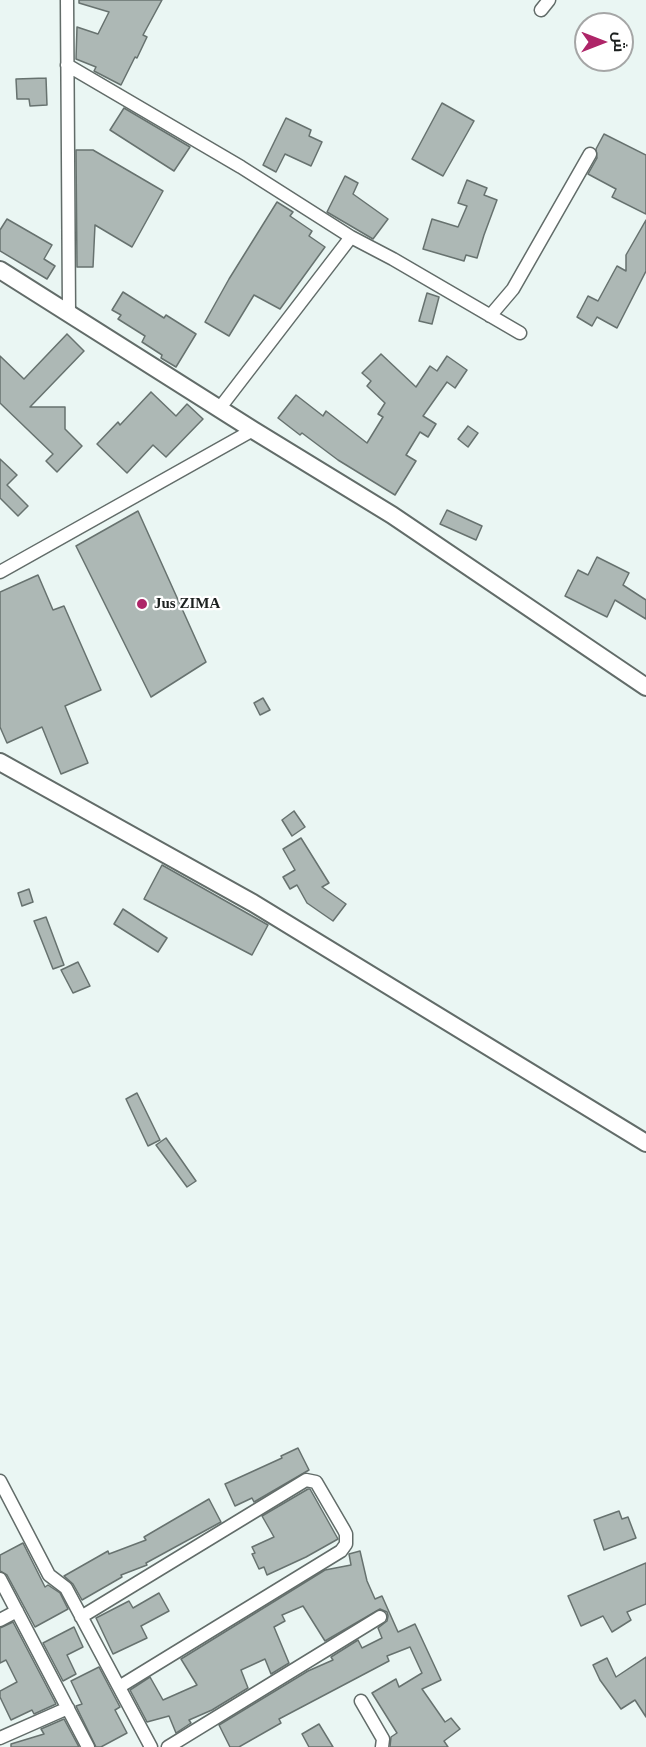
<!DOCTYPE html>
<html>
<head>
<meta charset="utf-8">
<style>
	body { margin:0 }
	#map { position:relative; width:646px; height:1747px; overflow:hidden; background:#eaf6f3; font-family:Georgia,Cairo,serif }
	canvas { display:block }
	.north { position:absolute; left:574px; top:12px; width:60px; height:60px; box-sizing:border-box; background:#fff; border:2px solid #a5a6a6; border-radius:50%; rotate:90deg; font-size:16px; font-weight:700; line-height:24px; text-align:center; color:#1d2120 }
	.north::after { content:''; display:block; margin:auto; width:21px; height:27px; background:#ae2568; clip-path:polygon(50% 0,100% 100%,50% 72%,0 100%) }
</style>
</head>
<body>
<div id="map">
<canvas width="646" height="1747"></canvas>
<div class="north">ش</div>
</div>
<script>
const context = document.querySelector('canvas').getContext('2d');
context.lineJoin = 'round';
function fill(path, color) { context.fillStyle = color; context.fill(path, 'evenodd'); }
const shape = rows => new Path2D(rows.map(r => 'M' + r).join(''));
function trace(path, color, width, dash) { context.strokeStyle = color; context.lineWidth = width; context.lineCap = dash ? 'butt' : 'round'; context.setLineDash(dash || []); context.stroke(path); }
function write(font, color, halo, rows, align = 'center') {
  context.font = font + ' Georgia,serif'; context.lineWidth = 4.5; context.setLineDash([]); context.textBaseline = 'middle'; context.strokeStyle = halo; context.fillStyle = color; for (const [text, x, y, turn = 0] of rows) {
    context.save(); context.translate(x, y); context.rotate((+turn || 0) * Math.PI / 180); context.textAlign = isNaN(turn) ? turn : align; if (halo) context.strokeText(text, 0, 0); context.fillText(text, 0, 0); context.restore();
  }
}
const building = shape([
	[79,0,162,0,143,35,147,37,137,58,135,57,121,85,94,71,96,67,76,59,77,27,98,34,109,12,79,3,79,0],
	[46,78,47,105,30,106,29,99,17,99,16,79,46,78],
	[442,103,474,121,443,176,412,159,442,103],
	[124,108,190,147,174,171,110,130,124,108],
	[286,118,311,130,309,136,322,142,311,166,285,154,276,172,263,165,286,118],
	[604,134,646,155,646,214,612,197,616,189,588,174,597,158,596,149,604,134],
	[76,150,93,150,163,191,132,247,95,225,93,267,77,267,76,150],
	[345,176,358,183,353,194,388,219,373,239,327,212,345,176],
	[467,180,487,188,484,195,497,200,484,235,477,258,466,255,464,261,423,249,432,219,458,227,467,206,458,203,467,180],
	[277,202,293,212,290,216,312,231,309,236,325,247,280,309,254,295,229,336,205,322,229,279,277,202],
	[7,219,52,245,44,259,55,266,47,279,0,251,0,230,7,219],
	[646,220,646,271,617,328,597,317,592,326,577,317,588,296,598,301,617,266,626,271,626,255,646,220],
	[123,292,164,318,166,315,196,334,176,367,161,358,162,355,142,342,145,336,118,319,121,315,112,310,123,292],
	[427,293,439,297,432,324,419,321,427,293],
	[67,334,84,351,30,407,65,407,65,429,82,446,57,472,46,461,53,454,0,403,0,356,24,379,67,334],
	[381,354,416,387,430,366,437,371,447,356,467,370,455,388,447,382,423,416,436,424,428,437,420,432,406,455,416,461,395,495,338,460,302,433,300,435,278,418,296,395,323,416,326,411,367,443,383,417,378,414,385,403,367,386,371,381,362,373,381,354],
	[151,392,176,416,187,404,203,419,166,457,153,445,127,473,97,444,118,422,120,425,151,392],
	[468,426,478,433,468,447,458,439,468,426],
	[0,459,17,475,7,485,28,506,18,516,0,498,0,459],
	[447,510,482,526,476,540,440,524,447,510],
	[138,511,206,662,151,697,76,546,138,511],
	[597,557,629,573,623,585,646,600,646,619,615,600,607,617,565,596,578,570,588,575,597,557],
	[38,575,53,610,64,606,101,690,65,706,88,763,61,774,42,727,7,743,0,727,0,592,38,575],
	[263,698,270,710,260,715,254,703,263,698],
	[294,811,305,827,292,836,282,820,294,811],
	[301,838,329,883,322,887,346,904,333,921,307,903,297,885,290,889,283,877,295,870,283,849,301,838],
	[162,865,268,925,252,955,144,899,162,865],
	[29,889,33,902,22,906,18,893,29,889],
	[123,909,167,938,158,952,114,924,123,909],
	[46,917,64,965,53,969,34,921,46,917],
	[78,962,90,986,73,993,61,970,78,962],
	[137,1093,160,1140,148,1146,126,1099,137,1093],
	[166,1138,196,1181,187,1187,156,1145,166,1138],
	[298,1448,309,1470,254,1502,252,1498,235,1506,225,1484,282,1458,281,1456,298,1448],
	[308,1489,310,1489,338,1539,306,1557,267,1575,264,1567,259,1569,252,1554,255,1553,252,1547,274,1537,262,1516,308,1489],
	[209,1499,221,1522,146,1563,147,1565,121,1575,122,1577,82,1600,73,1584,64,1576,108,1551,109,1554,146,1540,144,1537,209,1499],
	[619,1511,622,1519,628,1517,636,1538,604,1550,594,1520,619,1511],
	[23,1543,45,1587,48,1585,60,1593,68,1609,35,1627,7,1575,0,1571,0,1555,23,1543],
	[360,1551,367,1581,375,1599,382,1596,398,1632,415,1624,441,1680,422,1689,445,1722,451,1718,460,1729,444,1741,448,1747,390,1747,391,1737,397,1733,372,1693,396,1679,399,1687,422,1673,410,1647,387,1656,389,1661,279,1719,281,1723,239,1747,230,1747,219,1725,308,1671,333,1660,331,1657,358,1640,362,1648,382,1638,378,1628,387,1621,388,1616,387,1612,380,1609,325,1641,303,1606,282,1615,285,1621,274,1627,289,1663,271,1674,265,1659,241,1670,248,1688,212,1710,189,1720,191,1723,176,1733,169,1716,147,1722,130,1690,150,1677,163,1700,197,1685,181,1659,325,1570,351,1565,349,1554,360,1551],
	[646,1563,646,1604,627,1612,631,1620,612,1632,603,1616,581,1626,568,1596,646,1563],
	[159,1593,169,1611,141,1626,147,1638,113,1654,96,1618,129,1601,133,1608,159,1593],
	[13,1622,56,1704,34,1714,32,1710,11,1720,0,1697,0,1691,17,1682,6,1660,0,1663,0,1628,13,1622],
	[74,1627,83,1647,67,1655,76,1674,63,1681,43,1643,74,1627],
	[646,1657,646,1717,635,1700,621,1709,600,1680,593,1665,607,1658,616,1677,646,1657],
	[99,1667,120,1707,115,1710,127,1733,101,1747,96,1747,76,1706,82,1704,71,1681,99,1667],
	[64,1719,79,1747,11,1747,11,1744,44,1734,41,1729,64,1719],
	[319,1724,333,1747,309,1747,302,1734,319,1724]
]);
const minor = shape([
	[67,0,69,312],
	[541,10,549,0],
	[67,65,241,167,351,237],
	[490,316,513,289,590,154],
	[219,409,351,237,393,259,520,333],
	[0,572,253,430],
	[0,1481,49,1575,66,1588,151,1747],
	[0,1579,88,1747],
	[81,1617,306,1480,316,1482,344,1530,346,1534,346,1544,341,1551,119,1687],
	[0,1620,17,1611],
	[361,1701,383,1739,382,1747],
	[0,1738,68,1708],
	[168,1747,380,1617]
]);
const secondary = shape([
	[0,270,253,430,392,515,646,687],
	[0,762,253,903,646,1143]
]);
const markers = [
	[142,604,6,"#ae2568"]
];
const poiNames = [
	["Jus ZIMA",154,604]
];
fill(building, '#adb8b5');
trace(building, '#67726f', 1.5);
trace(minor, '#626c69', 15);
trace(secondary, '#626c69', 20);
trace(minor, '#fff', 12);
trace(secondary, '#fff', 16);
for (const [x, y, r, color] of markers) { const dot = new Path2D(); dot.arc(x, y, r, 0, 2 * Math.PI); context.fillStyle = color; context.fill(dot); trace(dot, '#fff', 2); }
write('bold 15px', '#1d2120', '#fff', poiNames, 'left');
</script>
</body>
</html>
